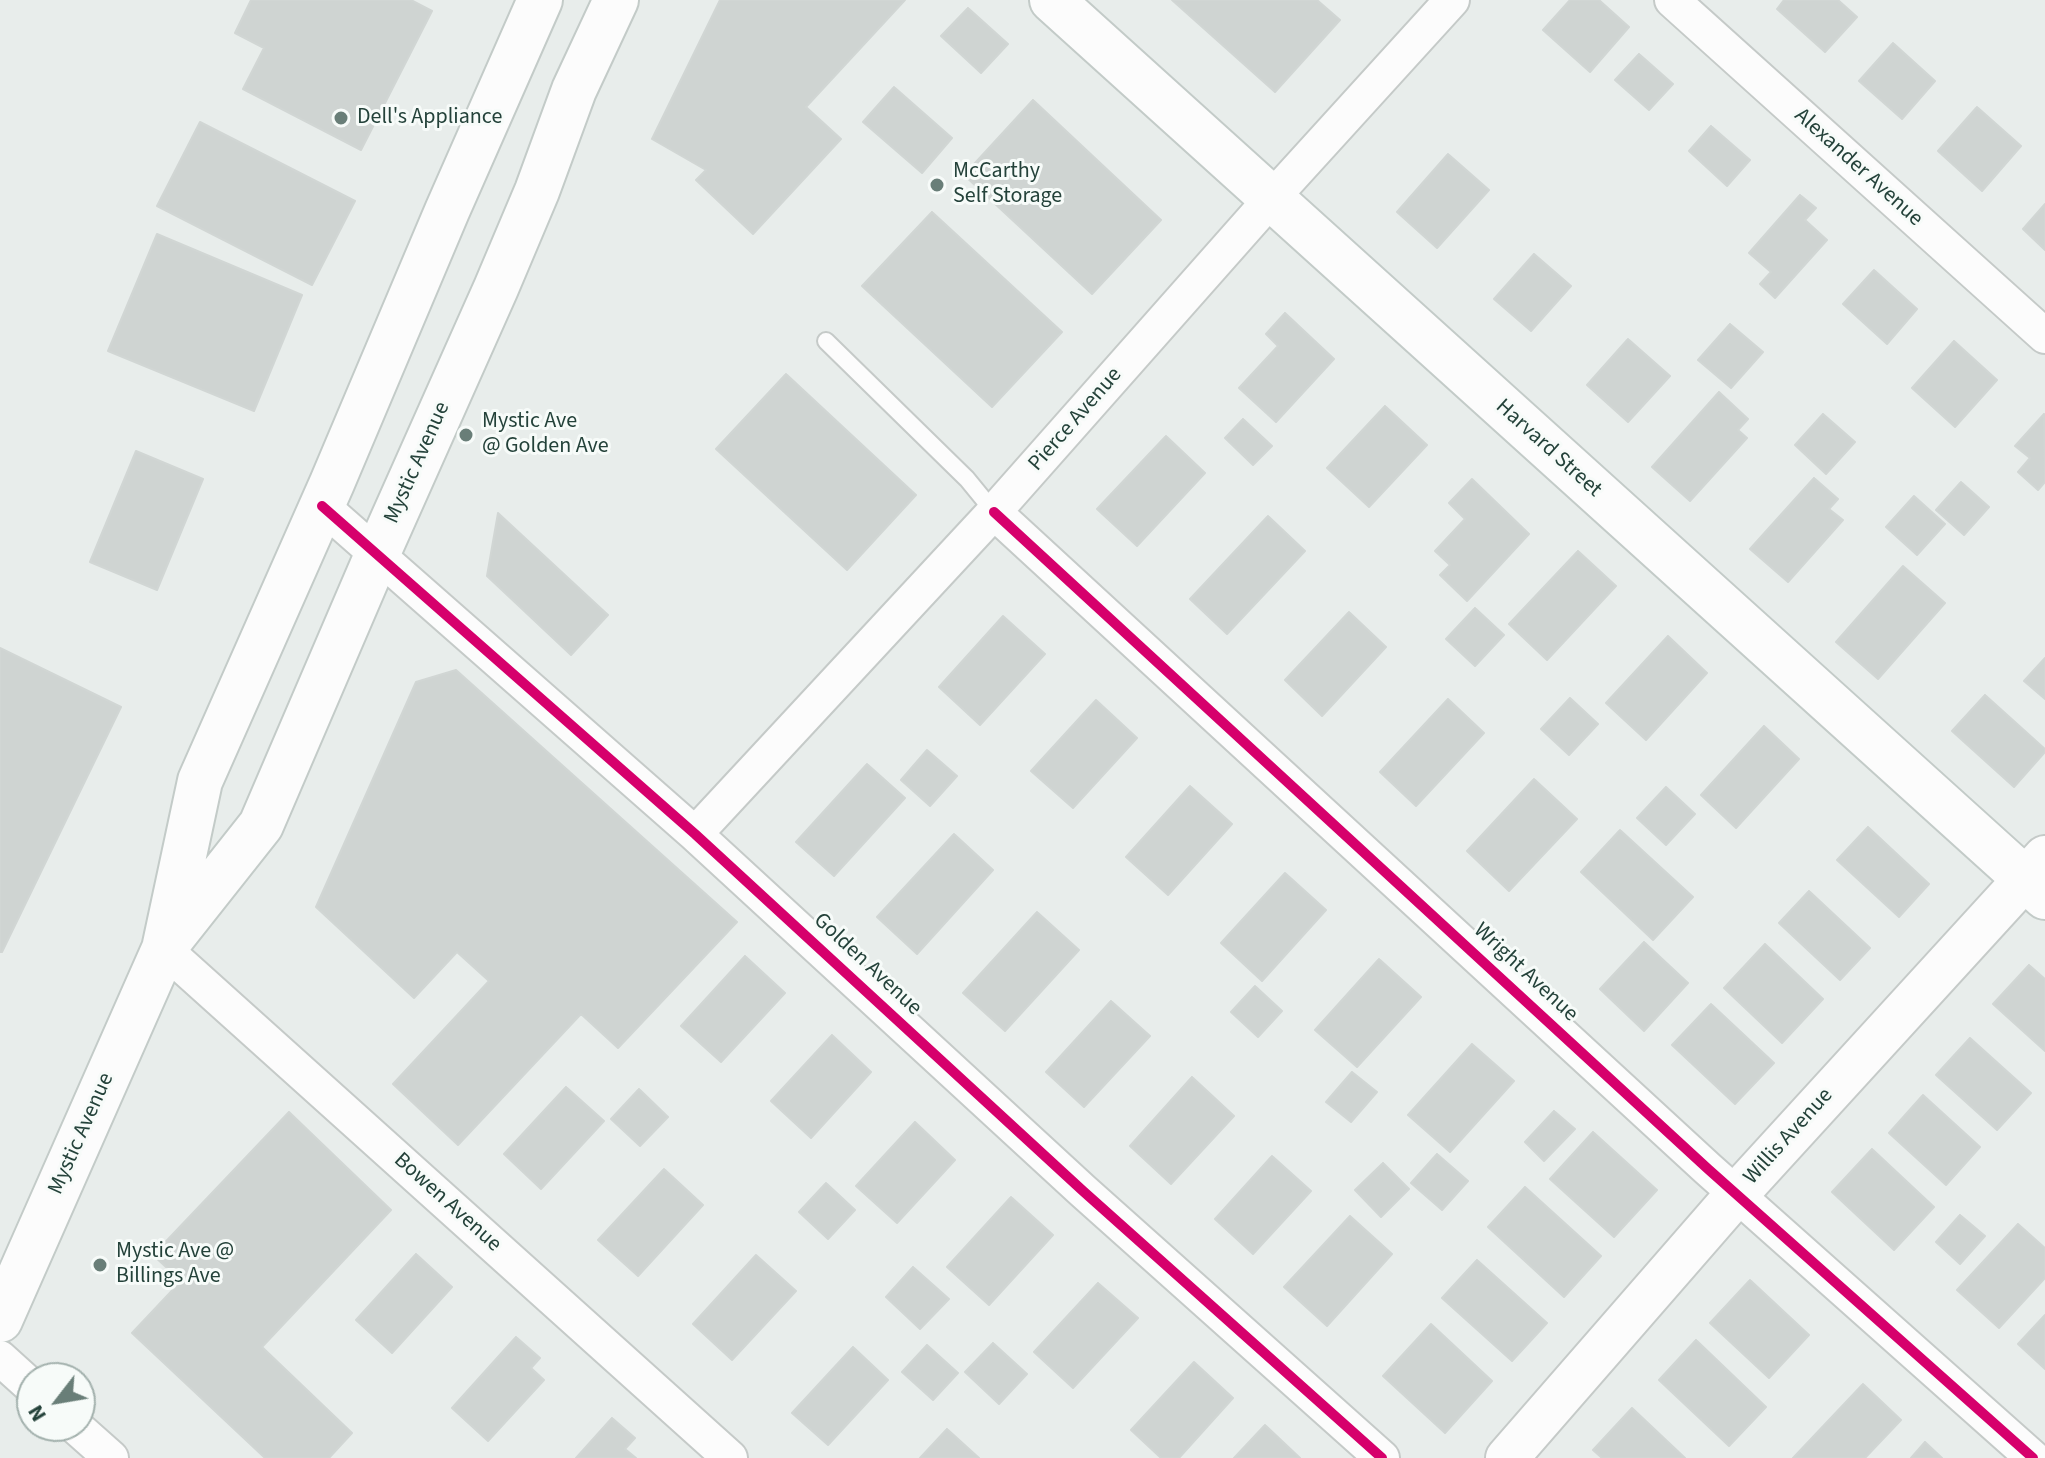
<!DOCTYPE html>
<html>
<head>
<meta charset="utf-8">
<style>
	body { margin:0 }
	#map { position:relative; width:2045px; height:1458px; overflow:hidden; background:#e8edeb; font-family:"Source Sans 3",sans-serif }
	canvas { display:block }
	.north { position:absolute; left:16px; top:1362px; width:80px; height:80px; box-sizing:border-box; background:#f7fbf9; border:2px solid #a3b1ad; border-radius:50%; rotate:239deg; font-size:22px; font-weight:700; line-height:32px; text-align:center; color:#24423a }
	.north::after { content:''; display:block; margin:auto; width:28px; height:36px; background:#697e78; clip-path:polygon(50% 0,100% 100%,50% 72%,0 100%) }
</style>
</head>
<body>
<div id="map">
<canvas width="2045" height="1458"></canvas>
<div class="north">N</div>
</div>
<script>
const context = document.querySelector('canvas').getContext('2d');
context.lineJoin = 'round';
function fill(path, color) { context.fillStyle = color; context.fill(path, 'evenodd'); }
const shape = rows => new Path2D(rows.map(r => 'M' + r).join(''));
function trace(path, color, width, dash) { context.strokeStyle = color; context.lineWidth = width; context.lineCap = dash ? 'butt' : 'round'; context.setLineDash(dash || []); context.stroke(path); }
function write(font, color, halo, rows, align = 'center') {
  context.font = font + ' "Source Sans 3",sans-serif'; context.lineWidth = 6; context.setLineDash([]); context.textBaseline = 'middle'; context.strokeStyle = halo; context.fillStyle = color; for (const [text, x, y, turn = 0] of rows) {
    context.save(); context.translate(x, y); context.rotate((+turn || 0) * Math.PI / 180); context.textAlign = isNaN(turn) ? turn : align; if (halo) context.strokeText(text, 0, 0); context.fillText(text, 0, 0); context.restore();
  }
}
const building = shape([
	[251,0,411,0,432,11,361,150,243,89,264,48,235,33,251,0],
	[720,0,905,0,806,107,841,139,753,234,696,180,706,170,652,139,720,0],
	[1172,0,1317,0,1340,20,1275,92,1172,0],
	[1570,0,1599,0,1629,27,1590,72,1543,30,1570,0],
	[1784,0,1838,0,1857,17,1825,52,1777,9,1784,0],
	[968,8,1008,44,981,73,941,36,968,8],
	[1893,43,1935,81,1902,119,1859,81,1893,43],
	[1639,54,1673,84,1649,110,1615,80,1639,54],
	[894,87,952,138,922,173,863,122,894,87],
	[1033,100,1161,220,1092,294,964,175,1033,100],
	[1977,107,2021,146,1982,191,1938,151,1977,107],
	[200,122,355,201,312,285,157,206,200,122],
	[1711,126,1750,160,1727,186,1689,151,1711,126],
	[1448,154,1489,190,1437,248,1397,212,1448,154],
	[1800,195,1816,208,1805,220,1827,240,1775,298,1760,284,1771,272,1749,253,1800,195],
	[2045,204,2045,250,2023,229,2045,204],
	[932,212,1062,332,992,407,862,286,932,212],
	[157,234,302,295,254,411,108,351,157,234],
	[1534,254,1571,286,1531,331,1494,299,1534,254],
	[1874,270,1917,309,1887,344,1843,304,1874,270],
	[1285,313,1334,359,1276,422,1239,388,1278,346,1266,334,1285,313],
	[1730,324,1763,352,1731,388,1698,360,1730,324],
	[1628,339,1670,376,1628,422,1587,385,1628,339],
	[1954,341,1997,380,1955,427,1912,388,1954,341],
	[786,374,916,495,847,570,716,449,786,374],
	[1719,392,1748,419,1738,430,1747,438,1690,501,1652,467,1719,392],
	[1385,406,1427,445,1369,507,1327,468,1385,406],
	[1823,414,1855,442,1826,474,1795,445,1823,414],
	[2044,414,2045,482,2038,490,2018,472,2030,458,2015,446,2044,414],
	[1243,419,1272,446,1253,465,1225,438,1243,419],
	[1166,436,1205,473,1137,546,1097,509,1166,436],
	[136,451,203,479,157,590,90,562,136,451],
	[1814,478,1838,499,1829,509,1843,520,1788,582,1750,549,1814,478],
	[1472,479,1529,534,1467,601,1440,575,1450,565,1435,551,1465,519,1449,503,1472,479],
	[1961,482,1989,507,1964,535,1936,510,1961,482],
	[1914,496,1945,524,1917,555,1886,527,1914,496],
	[498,513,608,615,571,655,487,576,498,513],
	[1268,516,1305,551,1227,634,1190,599,1268,516],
	[1578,551,1616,586,1547,660,1509,624,1578,551],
	[1903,566,1945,603,1878,679,1836,642,1903,566],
	[1475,608,1504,635,1475,666,1446,639,1475,608],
	[1349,612,1386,647,1322,716,1285,680,1349,612],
	[1003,616,1045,654,980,725,939,687,1003,616],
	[1668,636,1707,673,1646,740,1606,703,1668,636],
	[0,648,121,707,2,952,0,952,0,648],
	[2045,658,2045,699,2024,681,2045,658],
	[456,670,737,922,618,1048,581,1014,458,1145,393,1084,489,981,457,952,414,998,316,907,416,682,456,670],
	[1985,695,2045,749,2045,752,2014,787,1952,731,1985,695],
	[1570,698,1598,724,1569,755,1541,729,1570,698],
	[1448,699,1484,733,1416,806,1380,772,1448,699],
	[1096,700,1137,738,1073,808,1031,771,1096,700],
	[1764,726,1799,759,1736,828,1701,795,1764,726],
	[927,750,957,776,930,806,901,780,927,750],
	[867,764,905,798,834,876,796,842,867,764],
	[1534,779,1577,819,1509,891,1467,851,1534,779],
	[1190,786,1232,824,1168,895,1126,857,1190,786],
	[1666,787,1695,814,1666,845,1637,818,1666,787],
	[1868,827,1929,884,1899,917,1837,860,1868,827],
	[1620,830,1693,897,1653,940,1581,872,1620,830],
	[954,834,993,870,917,954,877,917,954,834],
	[1285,873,1326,910,1262,981,1221,943,1285,873],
	[1809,891,1870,948,1840,980,1779,923,1809,891],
	[1037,912,1079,950,1005,1031,963,993,1037,912],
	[1644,942,1688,983,1644,1031,1600,989,1644,942],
	[1765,944,1823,999,1782,1043,1724,988,1765,944],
	[745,956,785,993,721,1062,681,1026,745,956],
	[1379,959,1421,997,1357,1067,1315,1030,1379,959],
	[2029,965,2045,979,2045,1051,1993,1004,2029,965],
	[1255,986,1282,1011,1258,1037,1231,1012,1255,986],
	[1111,1001,1150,1036,1084,1107,1046,1072,1111,1001],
	[1711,1004,1774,1063,1735,1104,1672,1045,1711,1004],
	[832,1035,871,1072,811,1138,771,1101,832,1035],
	[1970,1038,2031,1093,1997,1130,1936,1075,1970,1038],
	[1472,1044,1514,1081,1450,1152,1408,1115,1472,1044],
	[1352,1072,1377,1092,1351,1122,1326,1102,1352,1072],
	[1192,1077,1234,1116,1171,1184,1130,1146,1192,1077],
	[566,1087,604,1121,541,1189,504,1154,566,1087],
	[639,1089,668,1117,640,1146,611,1119,639,1089],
	[1923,1095,1980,1147,1946,1185,1889,1133,1923,1095],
	[1554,1111,1575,1129,1544,1161,1525,1142,1554,1111],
	[289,1112,391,1210,262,1347,352,1433,329,1458,265,1458,132,1333,181,1281,153,1255,289,1112],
	[915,1122,955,1160,897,1223,856,1186,915,1122],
	[1593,1132,1657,1190,1614,1237,1550,1179,1593,1132],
	[1872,1149,1934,1207,1894,1250,1832,1192,1872,1149],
	[1437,1154,1468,1181,1442,1210,1411,1183,1437,1154],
	[1272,1156,1311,1191,1253,1254,1215,1219,1272,1156],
	[1383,1163,1409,1189,1381,1217,1355,1190,1383,1163],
	[664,1169,703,1205,638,1276,598,1240,664,1169],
	[826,1183,855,1210,828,1239,799,1212,826,1183],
	[1525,1187,1601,1256,1564,1297,1488,1227,1525,1187],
	[1011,1197,1053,1235,989,1305,947,1267,1011,1197],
	[1960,1215,1985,1236,1960,1264,1936,1242,1960,1215],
	[1350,1216,1392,1254,1327,1326,1284,1287,1350,1216],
	[2018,1224,2045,1248,2045,1278,1999,1328,1957,1290,2018,1224],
	[416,1254,452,1287,392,1353,356,1320,416,1254],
	[756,1255,796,1291,732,1360,693,1324,756,1255],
	[1477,1260,1547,1323,1512,1361,1442,1298,1477,1260],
	[913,1267,949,1299,920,1329,886,1297,913,1267],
	[1750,1280,1809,1335,1769,1378,1710,1323,1750,1280],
	[1098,1283,1138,1318,1073,1388,1034,1352,1098,1283],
	[2045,1315,2045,1369,2018,1344,2045,1315],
	[1431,1324,1492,1381,1445,1433,1383,1376,1431,1324],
	[516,1337,540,1358,531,1368,544,1380,488,1441,452,1408,516,1337],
	[1696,1340,1766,1407,1729,1446,1659,1380,1696,1340],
	[993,1343,1027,1374,999,1404,965,1372,993,1343],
	[927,1345,958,1373,933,1400,902,1372,927,1345],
	[853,1347,888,1380,828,1445,792,1413,853,1347],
	[1194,1362,1233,1398,1179,1458,1161,1458,1131,1430,1194,1362],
	[1863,1384,1901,1420,1865,1458,1793,1458,1863,1384],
	[1632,1408,1685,1458,1602,1458,1593,1450,1632,1408],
	[612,1418,635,1438,625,1449,636,1458,576,1458,612,1418],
	[1265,1425,1300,1458,1234,1458,1265,1425],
	[947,1429,979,1458,920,1458,947,1429],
	[1925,1442,1942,1458,1911,1458,1925,1442]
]);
const service = shape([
	[826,341,967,479,994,512]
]);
const minor = shape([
	[1672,0,2045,336],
	[322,506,695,834,1083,1191,1382,1458],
	[994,512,1708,1169,2033,1458],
	[695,834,994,512,1271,199,1452,0],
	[164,949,730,1458],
	[0,1358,32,1387],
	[75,1426,111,1458]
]);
const tertiary = shape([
	[1507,1458,1736,1195,2045,857]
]);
const secondary = shape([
	[1052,0,2045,897],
	[170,940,261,825,377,555,496,288,537,191,574,90,616,0],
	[0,1320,164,949,200,781,332,483,447,211,540,0]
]);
const cycleway = shape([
	[322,506,695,834,1083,1191,1382,1458],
	[994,512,1708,1169,2033,1458]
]);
const markers = [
	[341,118,8,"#697e78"],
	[937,185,8,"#697e78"],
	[466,435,8,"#697e78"],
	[100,1265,8,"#697e78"]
];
const poiNames = [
	["Dell's Appliance",357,118],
	["McCarthy",953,172],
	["Self Storage",953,197],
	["Mystic Ave",482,422],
	["@ Golden Ave",482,447],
	["Mystic Ave @",116,1252],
	["Billings Ave",116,1277]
];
const streetNames = [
	["Alexander Avenue",1858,168,42],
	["Pierce Avenue",1076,420,-49],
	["Harvard Street",1548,449,42],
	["Mystic Avenue",418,463,-66],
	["Golden Avenue",867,965,43],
	["Wright Avenue",1525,973,43],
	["Mystic Avenue",82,1134,-66],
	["Willis Avenue",1789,1137,-48],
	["Bowen Avenue",447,1203,42]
];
fill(building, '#cfd4d2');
trace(building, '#d1d6d4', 2);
trace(service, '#c5cac8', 20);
trace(minor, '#c5cac8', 38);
trace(tertiary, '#c5cac8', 46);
trace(secondary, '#c3cbc8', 48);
trace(service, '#fcfcfc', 16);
trace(minor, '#fcfcfc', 34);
trace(tertiary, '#fcfcfc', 42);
trace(secondary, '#fcfcfc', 44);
trace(cycleway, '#d6006c', 10);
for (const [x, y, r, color] of markers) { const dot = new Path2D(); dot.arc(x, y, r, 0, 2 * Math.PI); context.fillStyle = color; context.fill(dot); trace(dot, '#f7fbf9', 3); }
write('22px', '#24423a', '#f7fbf9', poiNames, 'left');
write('22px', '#24423a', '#f7fbf9', streetNames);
</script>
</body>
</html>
